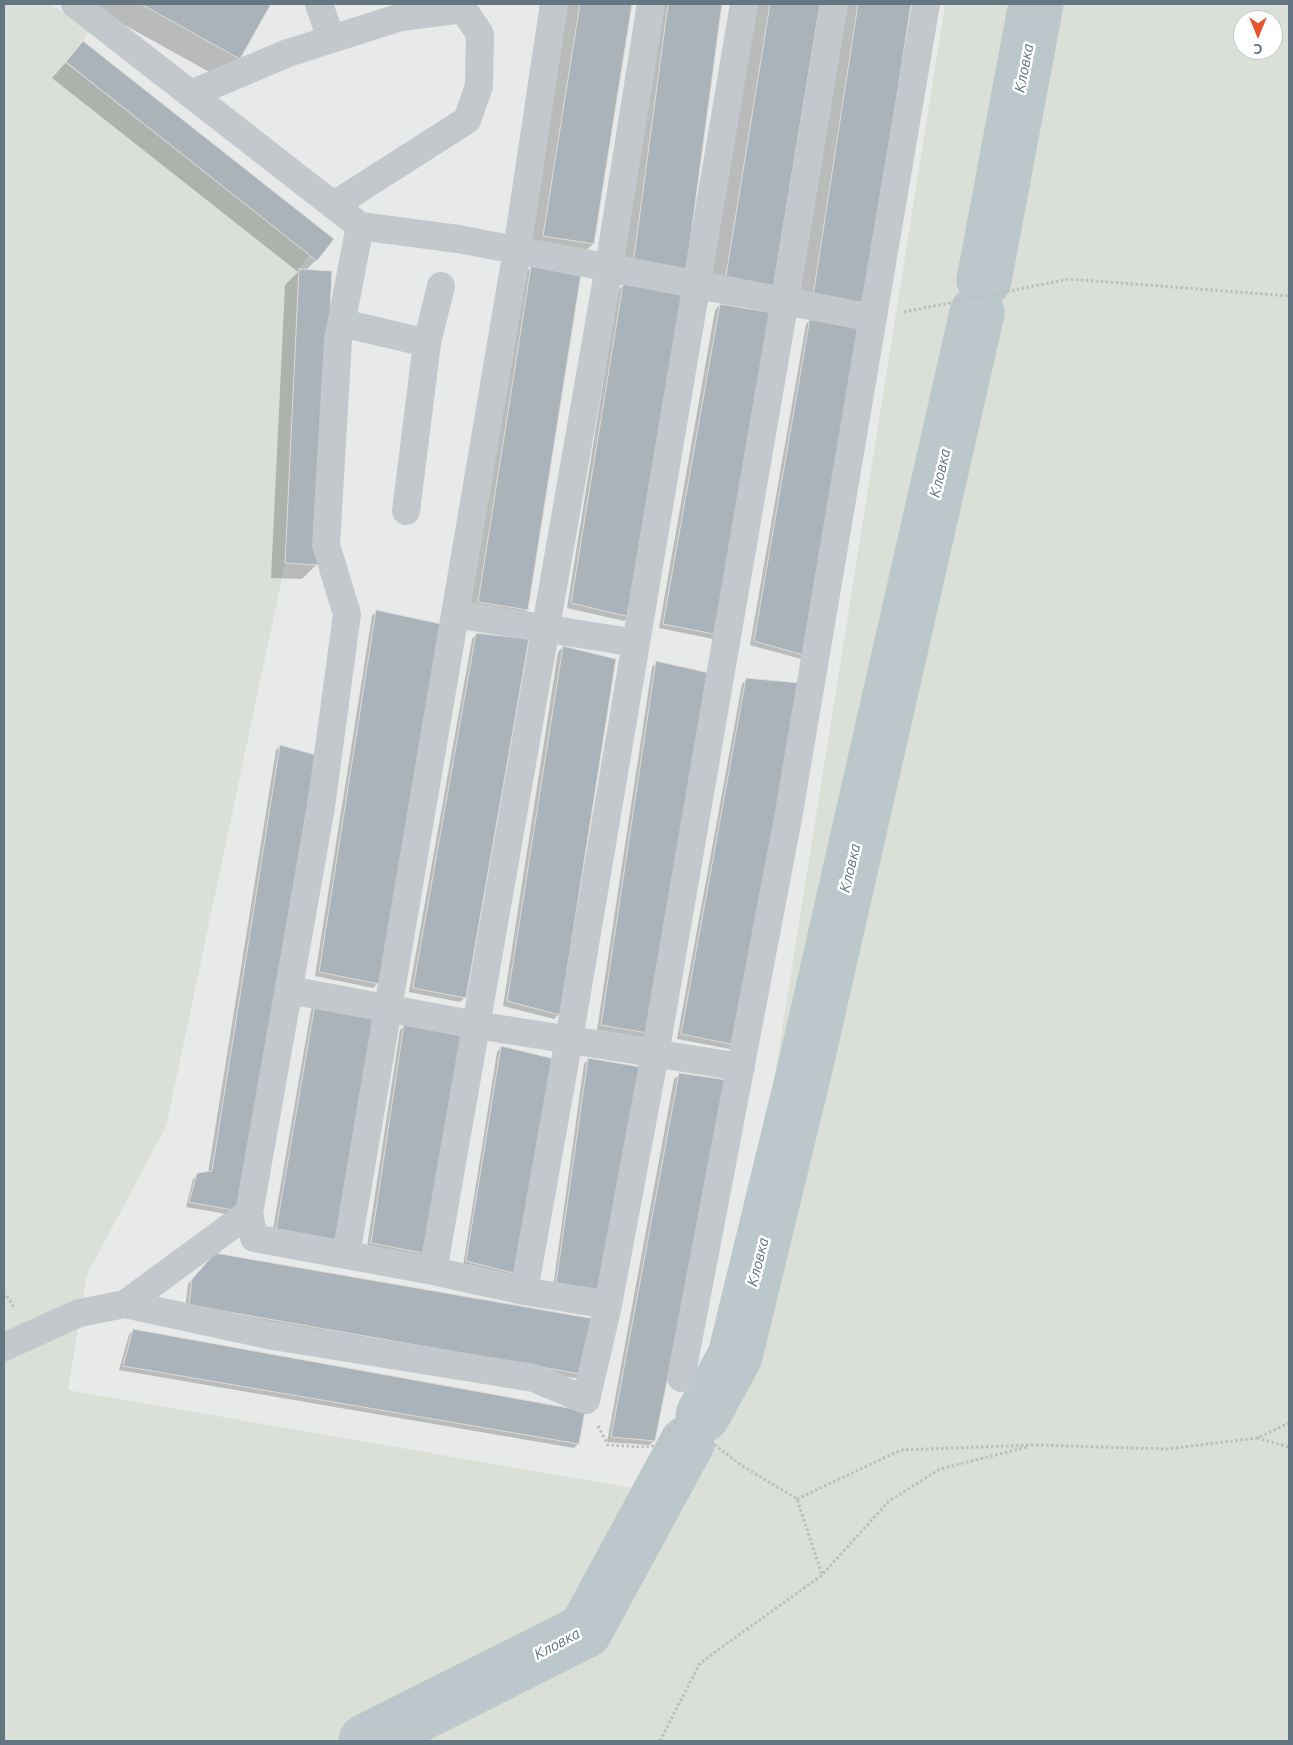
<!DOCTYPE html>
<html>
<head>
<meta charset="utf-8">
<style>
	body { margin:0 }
	#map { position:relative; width:1293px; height:1745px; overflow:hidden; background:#fafaf8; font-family:Ubuntu,sans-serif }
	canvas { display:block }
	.frame { position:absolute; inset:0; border:5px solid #657683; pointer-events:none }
	.north { position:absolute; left:1233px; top:10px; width:50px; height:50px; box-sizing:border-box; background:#fff; border:1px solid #c1c8cd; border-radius:50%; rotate:180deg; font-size:14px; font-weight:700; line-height:20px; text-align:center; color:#657683 }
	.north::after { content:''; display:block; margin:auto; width:18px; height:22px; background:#e4572e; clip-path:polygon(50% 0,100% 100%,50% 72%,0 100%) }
</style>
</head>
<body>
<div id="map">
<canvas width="1293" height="1745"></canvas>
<div class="frame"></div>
<div class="north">С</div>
</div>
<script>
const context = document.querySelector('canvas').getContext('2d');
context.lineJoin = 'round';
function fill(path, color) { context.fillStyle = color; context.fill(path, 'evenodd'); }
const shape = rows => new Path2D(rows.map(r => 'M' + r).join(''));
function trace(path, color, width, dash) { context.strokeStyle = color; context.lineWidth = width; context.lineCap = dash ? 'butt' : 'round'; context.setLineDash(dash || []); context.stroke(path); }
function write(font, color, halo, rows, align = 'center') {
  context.font = font + ' Ubuntu,sans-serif'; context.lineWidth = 5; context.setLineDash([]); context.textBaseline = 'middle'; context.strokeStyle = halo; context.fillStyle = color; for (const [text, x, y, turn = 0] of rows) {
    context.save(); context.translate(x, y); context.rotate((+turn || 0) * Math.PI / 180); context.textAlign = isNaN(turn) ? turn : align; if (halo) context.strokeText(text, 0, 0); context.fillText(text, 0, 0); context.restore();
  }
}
const built = shape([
	[49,4,945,4,723,1399,633,1488,67,1390,87,1275,166,1127,299,269,308,255,66,62,93,27]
]);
const green = shape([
	[4,4,49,4,93,27,66,63,309,255,299,269,285,563,166,1127,87,1275,68,1390,633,1488,723,1399,945,4,1289,4,1289,1741,4,1741],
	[1243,20,1273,20,1273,50,1243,50]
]);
const shadow = shape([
	[87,4,270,4,239,59,220,78],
	[565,4,631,4,593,244,573,263,525,255],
	[652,4,720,4,684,271,628,616,624,621,567,608,618,290,624,285,614,284],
	[755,4,818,4,772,289,742,307,742,309,773,314,713,639,659,628,715,310,722,303,706,301],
	[842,4,910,4,864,304,801,659,750,645,806,324,812,318,795,316],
	[83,43,316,260,305,271,317,564,302,579,271,578,285,285,298,272,52,78],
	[531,267,580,275,527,610,508,629,459,622,512,287],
	[376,612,378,983,373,988,315,976,372,616],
	[476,634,528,640,464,998,460,1002,409,992,472,639],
	[563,647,559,1014,554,1019,503,1006,558,652],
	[657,662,647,1038,597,1030,652,667],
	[747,679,799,684,730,1049,677,1039,742,684],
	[280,746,232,1215,186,1207,193,1179,198,1175,208,1173,276,750],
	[315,1006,334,1247,272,1235,311,1010],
	[405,1025,423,1258,367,1247,400,1030],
	[501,1047,515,1279,463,1266,497,1052],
	[588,1059,608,1290,553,1287,584,1064],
	[679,1075,654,1441,649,1445,607,1442,674,1079],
	[210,1259,591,1375,587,1380,185,1309,188,1284],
	[133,1330,578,1444,574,1448,119,1370,129,1335]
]);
const river = shape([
	[984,280,1036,4],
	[703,1415,735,1356,806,1064,977,313],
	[366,1741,585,1631,687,1443]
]);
const building = shape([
	[141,4,271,4,240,59,141,4],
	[580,4,632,4,594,244,543,236,580,4],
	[668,4,722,4,686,272,633,265,668,4],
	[770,4,820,4,773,289,725,282,770,4],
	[858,4,911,4,865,305,813,296,858,4],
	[83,41,334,239,317,261,66,62,83,41],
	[531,266,581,274,528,610,478,602,531,266],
	[299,269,332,271,318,565,285,563,299,269],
	[623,284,684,294,630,617,571,603,623,284],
	[720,304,774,313,719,635,663,624,720,304],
	[810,318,860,324,807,656,754,641,810,318],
	[376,610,441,624,379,984,319,972,376,610],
	[476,633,529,639,466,998,413,988,476,633],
	[563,646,616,659,560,1015,507,1001,563,646],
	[656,661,714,674,653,1034,601,1025,656,661],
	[746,678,800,683,736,1045,681,1034,746,678],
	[280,745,316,755,238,1211,189,1202,197,1173,212,1171,280,745],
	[315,1004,376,1018,340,1243,276,1230,315,1004],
	[404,1024,462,1036,428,1254,371,1243,404,1024],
	[501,1046,559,1060,521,1275,466,1261,501,1046],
	[588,1058,647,1068,609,1291,556,1283,588,1058],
	[679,1073,728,1080,655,1441,611,1437,679,1073],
	[215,1253,601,1320,592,1376,189,1305,192,1279,215,1253],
	[133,1329,585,1411,579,1444,123,1366,133,1329]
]);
const path = shape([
	[904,312,1069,279,1289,296],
	[4,1292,15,1309],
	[679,1417,741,1465,797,1499,822,1575],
	[598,1426,608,1445,641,1447,660,1445,679,1417,680,1406],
	[1257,1438,1289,1447],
	[797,1499,901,1450,1034,1445,1167,1449,1257,1438,1289,1423],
	[660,1741,700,1663,822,1575,889,1501,940,1469,1027,1447]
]);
const minor = shape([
	[75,4,360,226,458,239,873,318],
	[319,4,331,39],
	[191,94,288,53,401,17,463,9,480,34,479,86,467,120,334,205],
	[342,323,427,343,406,511],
	[427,343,441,286],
	[455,614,636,643],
	[289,990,476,1025,741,1067],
	[249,1213,254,1238,433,1271,524,1291,608,1305],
	[346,1255,517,250,554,4],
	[433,1271,609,267,651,4],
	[524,1291,569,1039,744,4],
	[125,1304,249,1213,321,807,347,614,326,545,338,340,360,226],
	[4,1347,79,1313,125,1304,273,1336,534,1378,586,1400,608,1305,655,1054,785,300,834,4],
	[681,1378,788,818,926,4]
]);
const waterNames = [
	["Кловка",1024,68,-79],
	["Кловка",940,473,-77],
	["Кловка",850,868,-77],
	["Кловка",758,1262,-76],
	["Кловка",557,1644,-28]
];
fill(built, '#e8e9e9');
fill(green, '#dadfd7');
fill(shadow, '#0003');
trace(river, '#bbc7cb', 55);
fill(building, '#aab3b9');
trace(building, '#dcdcda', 1);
trace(path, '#bbbfc2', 3, [2.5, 2.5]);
trace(minor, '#c3c8cc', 28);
write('italic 15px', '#60757c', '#fff', waterNames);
</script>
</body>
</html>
